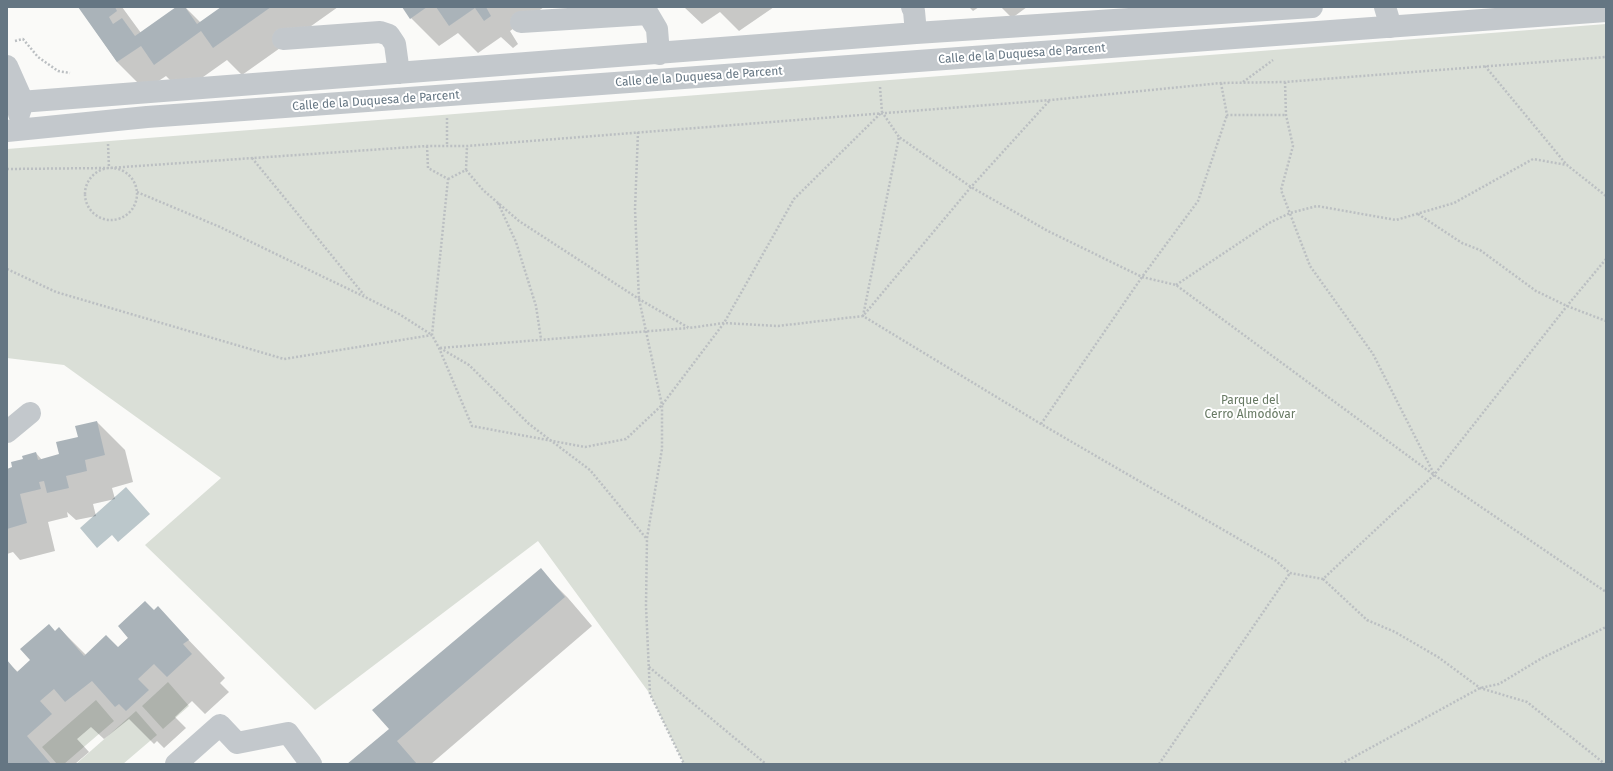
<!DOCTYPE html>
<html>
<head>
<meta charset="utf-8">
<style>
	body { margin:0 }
	#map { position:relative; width:1613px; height:771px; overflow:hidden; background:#fafaf8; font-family:"Fira Sans",sans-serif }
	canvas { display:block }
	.frame { position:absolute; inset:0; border:8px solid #657683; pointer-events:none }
</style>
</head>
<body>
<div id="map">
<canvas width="1613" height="771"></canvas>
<div class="frame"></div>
</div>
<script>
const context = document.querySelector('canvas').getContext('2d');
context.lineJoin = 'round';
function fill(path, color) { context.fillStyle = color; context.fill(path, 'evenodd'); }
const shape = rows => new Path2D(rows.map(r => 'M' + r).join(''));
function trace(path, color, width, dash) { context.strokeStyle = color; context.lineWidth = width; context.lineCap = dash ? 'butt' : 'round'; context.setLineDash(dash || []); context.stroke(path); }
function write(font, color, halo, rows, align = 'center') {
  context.font = font + ' "Fira Sans",sans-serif'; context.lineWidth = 4; context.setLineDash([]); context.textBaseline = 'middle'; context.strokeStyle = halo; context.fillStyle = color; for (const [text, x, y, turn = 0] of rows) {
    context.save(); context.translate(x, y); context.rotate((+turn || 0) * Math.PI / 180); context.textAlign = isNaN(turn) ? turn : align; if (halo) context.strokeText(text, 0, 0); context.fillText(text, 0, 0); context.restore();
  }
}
const green = shape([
	[1606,24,1606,764,684,764,650,694,538,541,315,710,145,545,221,478,64,365,7,358,7,149],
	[168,682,189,706,163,729,142,706],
	[96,700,114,721,64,764,57,764,42,747],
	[136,711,157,735,123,764,76,764]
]);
const water = shape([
	[126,487,150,514,118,542,112,535,97,548,80,528]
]);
const shadow = shape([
	[79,7,122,7,141,33,178,7,185,7,201,23,223,7,338,7,242,75,227,60,182,92,166,76,145,90,117,62],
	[403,7,544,7,510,31,518,44,513,48,501,37,478,53,458,33,439,46,411,18],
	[684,7,774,7,739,31,720,12,702,24],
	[969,7,979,7,973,11],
	[1001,7,1027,7,1012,18],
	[97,422,125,450,133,482,112,488,115,499,93,504,96,516,76,520,67,512,68,517,48,522,55,551,20,560,13,552,7,554,7,470,13,468,36,453,42,460,60,455],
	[540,570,568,598,592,626,431,764,348,764,390,729],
	[158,608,225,678,220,683,229,692,205,714,192,701,175,717,186,728,164,748,157,741,154,744,129,719,104,739,91,727,77,739,89,752,75,764,7,764,7,662,18,672,32,660,59,628,86,655,118,648]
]);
const building = shape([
	[78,7,115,7,117,11,109,17,113,24,122,18,135,36,176,7,185,7,197,24,221,7,271,7,213,48,201,31,154,65,141,46,117,62],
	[402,7,427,7,410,19],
	[436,7,486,7,491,16,484,21,475,8,449,26],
	[97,421,105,455,85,460,87,471,66,476,69,488,47,493,44,481,39,482,41,489,20,494,27,523,7,529,7,469,12,467,11,462,23,459,22,456,36,452,38,460,59,454,56,442,78,437,75,426],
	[541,568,565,597,397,741,417,764,347,764,389,729,372,710],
	[145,601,154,610,158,606,189,640,183,644,192,654,167,677,154,664,138,679,149,690,126,711,119,704,115,707,92,681,65,702,54,689,40,701,52,714,27,736,51,764,7,764,7,660,17,672,30,660,20,649,49,624,55,631,59,627,84,656,106,635,118,647,128,638,118,626]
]);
const path = shape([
	[15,41,23,39,38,57,58,71,70,73],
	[1485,66,1566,164],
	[1243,82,1273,60],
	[1285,82,1286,115,1293,146,1281,190,1310,266,1373,354,1434,474],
	[1221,83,1227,115,1286,115],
	[880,87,882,112],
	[447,118,447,146],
	[638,132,635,209,639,299,662,405,662,449,647,538,646,606,650,694,684,764],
	[108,144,109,168],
	[427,146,428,168,448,179,432,335,439,348,472,426,585,447,626,439,662,405,724,323,794,199,882,112,899,137],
	[252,158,364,295],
	'85 194a26 26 0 1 1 52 0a26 26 0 1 1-52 0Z',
	[7,169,109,168,427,146,467,146,1051,100,1221,83,1285,82,1606,57],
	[466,170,483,190,519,221,639,299,689,328,724,323,778,326,863,316,971,187,1050,100],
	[448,179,466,170,467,146],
	[137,192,220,227,365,297,399,314,432,335],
	[498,203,516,242,536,306,541,339],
	[1418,214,1462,243,1480,250,1536,291,1567,306,1606,321],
	[1606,259,1567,306,1434,475,1323,579,1290,573,1275,560,1041,424,863,316,899,137,971,187,1048,231,1142,277,1176,285,1434,475,1606,592],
	[7,269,56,292,284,359,432,335],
	[1176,285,1269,223,1290,213,1317,206,1396,220,1454,203,1533,159,1567,165,1606,196],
	[440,348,469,365,529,424,590,470,646,538],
	[440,348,688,328],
	[1041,424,1142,277,1198,201,1227,115],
	[1323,579,1367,620,1395,632,1438,657,1480,688,1527,702,1605,764],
	[649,667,766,764],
	[1159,764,1290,573],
	[1341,764,1480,688,1499,684,1542,658,1606,627]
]);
const minor = shape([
	[644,7,657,29,659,54],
	[912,7,914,11,916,33],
	[1385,7,1391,27],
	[521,22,648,14],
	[283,39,380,32,389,35,395,44,399,73],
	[7,66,23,102,19,114],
	[7,103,916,33,1312,7],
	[7,131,147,117,1606,11],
	[7,432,30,413],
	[176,764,220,725,237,743,288,733,311,764]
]);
const streetNames = [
	["Calle de la Duquesa de Parcent",1022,54,-4],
	["Calle de la Duquesa de Parcent",699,77,-4],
	["Calle de la Duquesa de Parcent",376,101,-4]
];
const parkNames = [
	["Parque del",1250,401],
	["Cerro Almodóvar",1250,415]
];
fill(green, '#dadfd7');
fill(water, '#bbc7cb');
fill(shadow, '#0003');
fill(building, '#aab3b9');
trace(path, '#bbbfc2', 2.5, [2, 2]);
trace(minor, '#c3c8cc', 22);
write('12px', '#657683', '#fff', streetNames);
write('12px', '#687a64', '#fff', parkNames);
</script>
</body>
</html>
